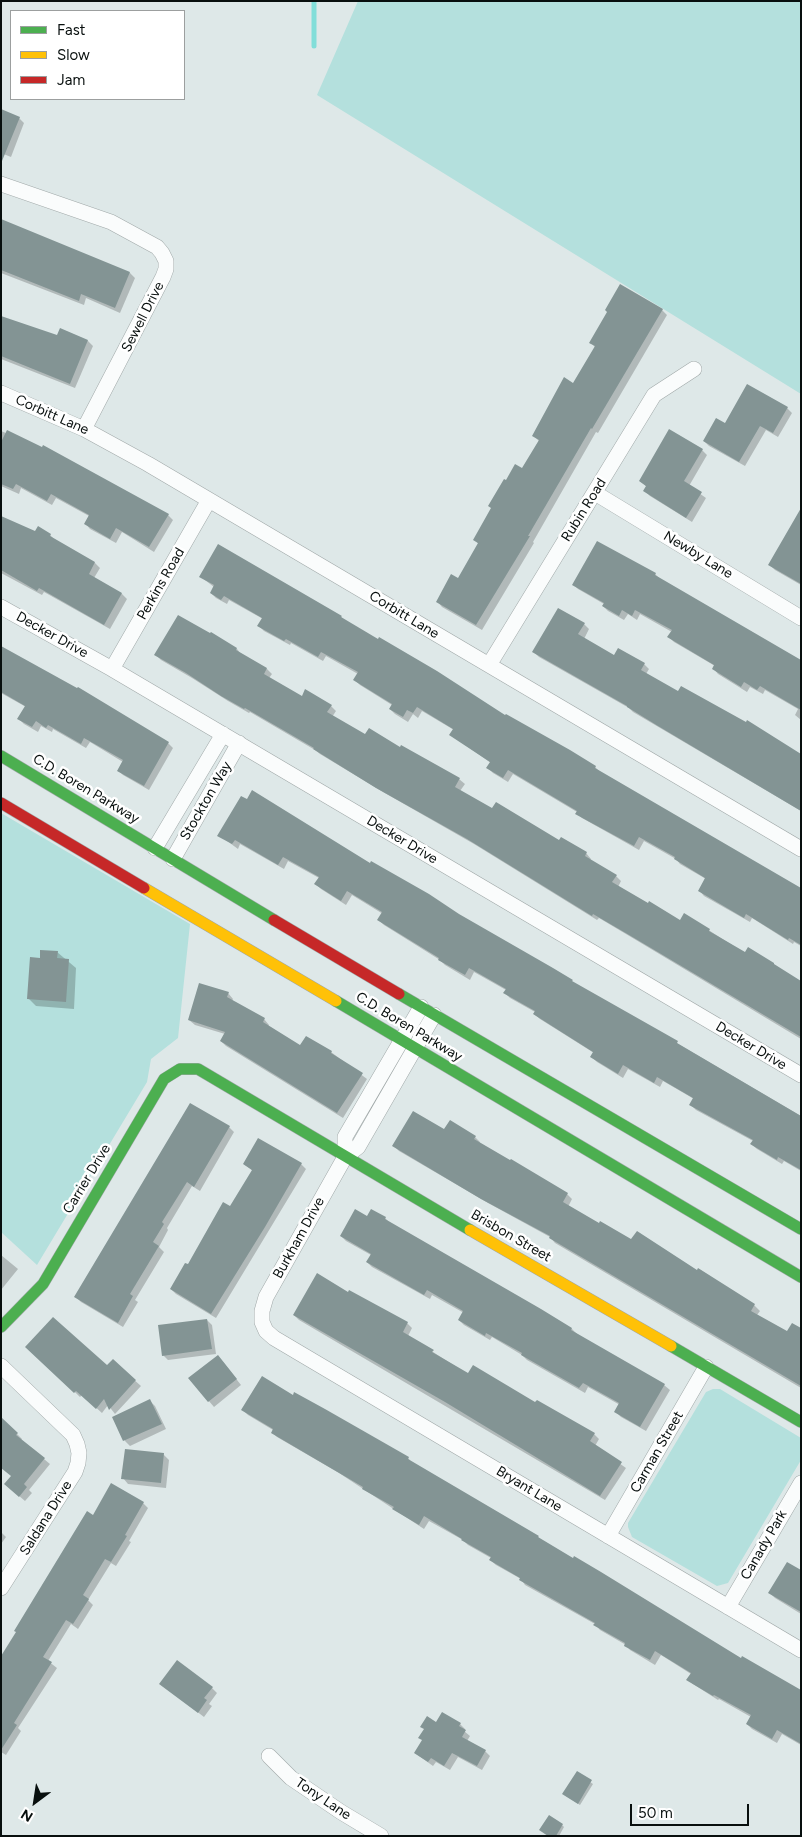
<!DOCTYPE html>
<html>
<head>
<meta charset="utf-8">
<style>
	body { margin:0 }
	#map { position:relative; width:802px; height:1837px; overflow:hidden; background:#dee8e8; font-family:Figtree,sans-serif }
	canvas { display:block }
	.frame { position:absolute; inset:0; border:2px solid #080f0e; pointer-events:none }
	.legend { position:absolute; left:10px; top:10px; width:175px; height:90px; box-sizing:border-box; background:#fff; border:1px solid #9c9f9f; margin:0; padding:6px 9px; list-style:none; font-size:15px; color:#080f0e }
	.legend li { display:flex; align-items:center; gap:10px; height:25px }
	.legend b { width:25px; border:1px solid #9c9f9f }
	.north { position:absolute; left:10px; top:1777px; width:50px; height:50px; -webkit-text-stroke:4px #fff; paint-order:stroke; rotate:211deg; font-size:14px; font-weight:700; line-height:20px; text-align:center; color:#080f0e }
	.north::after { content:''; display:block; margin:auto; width:18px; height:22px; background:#080f0e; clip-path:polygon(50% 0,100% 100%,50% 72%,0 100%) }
	.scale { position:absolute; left:630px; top:1804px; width:119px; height:22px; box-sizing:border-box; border:2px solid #080f0e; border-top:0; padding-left:6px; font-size:15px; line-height:18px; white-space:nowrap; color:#080f0e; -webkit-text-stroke:4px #fff; paint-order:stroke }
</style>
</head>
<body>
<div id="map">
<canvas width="802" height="1837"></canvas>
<div class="frame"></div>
<ul class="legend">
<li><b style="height:6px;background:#4caf50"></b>Fast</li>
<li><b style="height:6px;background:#ffc107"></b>Slow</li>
<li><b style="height:6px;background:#c62828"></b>Jam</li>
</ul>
<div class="north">N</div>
<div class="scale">50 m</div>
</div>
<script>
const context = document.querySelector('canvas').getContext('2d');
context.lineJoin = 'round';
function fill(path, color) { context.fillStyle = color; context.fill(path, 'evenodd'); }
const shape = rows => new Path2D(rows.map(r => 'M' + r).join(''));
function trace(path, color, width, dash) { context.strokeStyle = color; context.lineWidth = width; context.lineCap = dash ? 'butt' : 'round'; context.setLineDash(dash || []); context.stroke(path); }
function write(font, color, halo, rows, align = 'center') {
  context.font = font + ' Figtree,sans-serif'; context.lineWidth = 5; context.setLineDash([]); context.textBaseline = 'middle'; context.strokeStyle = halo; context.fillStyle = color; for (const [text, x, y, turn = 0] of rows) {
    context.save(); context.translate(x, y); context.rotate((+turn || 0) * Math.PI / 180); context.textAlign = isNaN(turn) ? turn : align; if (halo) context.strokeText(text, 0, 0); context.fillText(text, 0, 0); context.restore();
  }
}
const green = shape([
	[358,1,801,1,801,394,317,95],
	[1,813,190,924,178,1038,151,1059,147,1082,37,1265,1,1232],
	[713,1389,720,1389,801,1438,801,1460,728,1583,717,1586,632,1537,628,1527,628,1523,706,1392]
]);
const shadow = shape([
	[19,118,24,123,11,157,1,153],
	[1,221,130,273,135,278,120,313,86,298,84,305,1,273],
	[662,310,667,315,598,433,596,432,533,542,534,543,482,630,442,607,437,601,459,580,479,544,474,540,506,481,522,470,539,441,534,436,574,384,596,348,590,342],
	[1,317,57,337,60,330,88,341,93,346,75,388,1,359],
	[787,408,792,413,778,437,766,430,745,466,709,446,704,441,725,425],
	[1,431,42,448,168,515,173,520,154,552,122,532,116,543,90,529,85,523,89,516,56,498,52,505,21,488,19,494,1,486],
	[702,450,707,455,689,486,706,498,692,522,650,496,645,491,647,487,640,481],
	[1,517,36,533,50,535,55,540,95,563,100,568,94,578,122,594,127,599,110,629,44,592,42,595,1,573],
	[801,526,801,585,775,570,770,565],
	[655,574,661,580,801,662,801,720,795,715,798,709,765,690,763,694,750,687,747,692,718,674,713,668,715,666,674,642,669,637,672,632,640,614,637,620,628,614,624,620,608,611,603,606,604,604,578,589,573,584],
	[201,577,341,617,346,621,505,716,595,767,600,772,801,889,801,946,794,942,793,944,752,918,750,922,704,896,699,890,706,879,680,864,676,859,644,841,639,850,582,818,577,813,577,812,513,774,508,782,493,773,488,768,491,763,451,735,454,730,422,711,418,718,413,714,408,722,395,714,390,709,392,705,360,685,355,680,358,674,326,656,323,661,291,643,290,645,264,631,259,626,263,619,229,600,227,604,216,598,211,593,214,587],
	[584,624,589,629,584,639,614,657,644,664,649,669,646,674,678,693,801,755,801,811,633,712,629,708,539,657,534,652],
	[1,647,168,743,173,748,149,790,123,775,118,770,123,762,90,742,86,748,53,729,52,732,41,726,38,732,24,724,19,719,26,707,1,693],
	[237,649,241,654,267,669,272,674,269,678,302,697,331,706,336,711,332,717,365,736,400,749,459,779,465,784,460,791,493,810,586,853,591,859,590,860,616,876,621,881,618,887,680,921,685,915,746,954,801,982,801,1039,636,940,599,918,597,920,474,844,383,792,320,754,315,750,250,712,249,713,228,701,192,678,161,660,156,655],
	[219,835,371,864,801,1116,801,1171,784,1161,782,1164,757,1149,751,1144,753,1141,696,1110,691,1105,694,1099,663,1081,660,1087,628,1069,623,1078,597,1062,592,1057,594,1053,540,1019,534,1014,535,1012,510,998,505,993,506,990,474,972,470,980,445,965,440,960,384,925,379,920,383,914,352,895,346,905,321,889,316,884,319,878,288,861,284,869,240,844,238,849],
	[57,952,76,968,74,1009,36,1006,28,998,41,959],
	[228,993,233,999,232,1001,264,1019,269,1025,268,1027,301,1047,331,1052,367,1079,343,1118,226,1046,221,1041,225,1034,195,1025,189,1020],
	[229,1127,234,1132,200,1191,192,1186,167,1228,168,1230,159,1247,164,1252,135,1300,138,1302,123,1327,81,1302,76,1297],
	[445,1131,475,1137,480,1142,479,1144,567,1194,572,1199,568,1207,632,1241,697,1272,699,1269,754,1305,760,1311,757,1315,788,1333,801,1329,801,1388,555,1243,550,1237,488,1203,399,1151,394,1146],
	[244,1164,301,1164,306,1169,216,1318,176,1294,171,1289,231,1208,253,1171],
	[368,1218,385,1218,390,1223,540,1311,572,1329,577,1334,664,1385,670,1390,646,1431,621,1417,616,1412,620,1405,588,1387,585,1393,527,1360,522,1355,492,1337,490,1340,464,1325,459,1320,464,1313,432,1295,430,1299,372,1267,367,1262,371,1255,346,1241,341,1236],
	[1,1255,18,1269,1,1290],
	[348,1293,407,1323,412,1328,408,1336,469,1375,536,1404,594,1434,599,1439,595,1446,626,1468,605,1500,299,1320,294,1315],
	[207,1320,212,1325,216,1354,168,1360,163,1355],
	[27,1346,107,1367,113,1361,141,1386,115,1414,108,1405,102,1413,82,1395,80,1397],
	[223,1362,241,1385,214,1407,190,1379],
	[293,1396,408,1458,413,1464,538,1537,542,1541,742,1660,801,1692,801,1745,782,1734,777,1743,752,1729,747,1724,751,1717,719,1699,718,1700,693,1684,688,1679,691,1674,661,1655,655,1665,630,1650,626,1645,600,1630,595,1624,525,1585,521,1579,496,1565,490,1560,491,1558,468,1545,463,1540,429,1521,424,1529,339,1473,277,1437,272,1432,273,1430,248,1415,243,1410],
	[150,1401,155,1406,166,1429,130,1446,125,1441,114,1417],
	[1,1418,22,1439,21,1440,50,1464,29,1490,32,1493,25,1501,11,1489,12,1477],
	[163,1454,169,1460,166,1488,128,1484,123,1478],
	[143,1503,148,1508,129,1541,131,1542,116,1566,111,1563,88,1600,93,1605,78,1629,71,1624,48,1661,57,1668,18,1728,21,1731,6,1755,1,1752,1,1658,93,1516],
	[1,1532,6,1537,1,1544],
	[801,1571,801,1614,775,1598,770,1593],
	[166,1688,212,1688,217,1693,209,1704,212,1706,204,1717],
	[437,1723,460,1724,465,1729,464,1731,470,1736,467,1741,485,1751,490,1756,482,1770,458,1757,450,1770,436,1762,433,1766,415,1753],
	[577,1773,593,1784,580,1805,566,1796],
	[562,1825,564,1827,559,1836,549,1836]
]);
const stream = shape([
	[314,46,314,1]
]);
const building = shape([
	[1,109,20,117,2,161,1,161],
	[1,219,130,272,115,308,81,294,79,301,1,270],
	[620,284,663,309,592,429,591,428,528,536,530,536,476,625,436,602,451,574,458,578,478,543,473,540,491,508,488,506,504,479,506,480,515,464,522,468,539,440,532,436,564,377,573,383,595,346,589,343,607,312,605,310],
	[1,316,57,335,60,328,88,340,70,384,1,356],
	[747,384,788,407,773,433,760,426,739,462,703,441,716,418,725,423],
	[669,429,703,449,684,481,702,492,686,518,643,491,646,486,639,481],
	[7,430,42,447,43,445,169,514,149,547,116,528,110,539,84,524,89,515,51,494,47,501,16,484,13,489,1,484,1,442],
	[801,508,801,584,768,565],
	[1,516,35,531,38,526,51,534,50,536,95,562,89,574,122,593,104,625,39,588,37,591,1,570],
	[597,541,656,573,655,575,801,660,801,710,760,686,757,690,744,682,741,687,712,669,714,665,667,637,672,630,635,610,632,616,622,610,619,616,602,606,604,603,572,585],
	[218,544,342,616,341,617,378,639,379,637,437,671,505,715,506,714,570,750,596,766,595,768,801,888,801,945,789,938,788,940,746,914,744,918,698,891,705,878,674,859,675,857,639,837,634,846,575,814,577,811,508,770,503,778,486,768,490,762,449,735,453,729,417,707,413,713,407,710,403,717,389,709,392,704,353,680,358,672,321,652,318,657,286,639,284,641,257,626,262,618,224,596,221,600,210,593,214,585,199,577],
	[558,608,585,623,578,634,614,655,618,648,645,663,641,670,678,691,681,686,746,722,747,720,801,754,801,811,658,726,627,707,627,706,532,652],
	[178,615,210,633,211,632,237,648,236,650,267,668,264,674,302,696,305,689,332,705,327,712,365,734,369,728,400,747,401,745,460,778,455,787,492,808,496,802,559,840,561,837,587,852,585,856,617,875,612,882,648,903,649,901,680,920,684,913,710,929,709,931,745,952,748,947,774,963,774,964,801,981,801,1037,629,935,593,914,592,916,467,839,376,788,313,749,314,748,245,708,244,709,221,696,186,673,154,655],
	[1,646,77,688,78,687,169,742,144,786,117,771,123,760,84,738,81,744,48,725,46,728,36,721,32,727,17,719,25,706,1,692],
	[252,790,370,863,371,861,429,894,459,914,553,968,573,980,572,981,678,1041,677,1043,801,1116,801,1170,778,1157,777,1160,750,1144,753,1140,689,1105,693,1098,657,1077,654,1083,623,1065,618,1074,590,1057,593,1052,533,1014,535,1011,503,993,506,989,469,968,465,975,438,960,439,958,377,920,382,912,347,891,341,901,314,884,319,877,283,857,278,865,235,840,232,844,217,836,241,796,247,799],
	[40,950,58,951,57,958,69,959,66,1002,27,999,30,957,40,958],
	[199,983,229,992,227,997,265,1018,263,1022,300,1045,306,1036,332,1051,331,1053,363,1073,337,1113,220,1041,225,1032,188,1020],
	[190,1103,230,1126,194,1187,187,1182,162,1222,164,1224,153,1242,159,1246,130,1294,133,1296,118,1323,74,1297],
	[413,1111,444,1129,450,1120,476,1136,474,1139,510,1160,511,1159,568,1193,563,1202,599,1223,600,1221,631,1239,637,1231,697,1270,698,1268,755,1304,751,1311,787,1331,792,1323,801,1328,801,1386,549,1238,550,1236,481,1199,392,1146],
	[258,1138,302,1163,265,1227,211,1314,170,1289,185,1263,188,1264,223,1202,230,1206,252,1170,243,1164],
	[355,1209,367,1216,371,1209,386,1217,385,1219,541,1309,572,1328,571,1330,665,1384,640,1427,614,1412,619,1403,583,1383,579,1388,521,1355,522,1353,486,1333,485,1336,458,1320,463,1311,427,1290,424,1295,366,1262,371,1254,340,1236],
	[317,1273,348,1292,349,1290,408,1322,403,1332,434,1350,432,1352,468,1373,473,1365,535,1402,537,1400,595,1433,590,1441,622,1462,600,1496,445,1402,293,1315],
	[53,1317,107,1365,113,1359,136,1380,109,1410,104,1399,96,1409,76,1391,74,1393,25,1347],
	[207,1319,212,1349,162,1356,158,1325],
	[218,1355,237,1379,208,1402,188,1378],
	[262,1376,293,1395,294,1392,325,1409,409,1457,408,1459,539,1536,538,1537,573,1558,574,1556,601,1572,741,1658,742,1656,801,1690,801,1744,777,1730,772,1739,746,1724,751,1715,714,1695,713,1696,686,1680,691,1673,655,1651,650,1660,624,1646,625,1643,593,1625,595,1623,519,1580,520,1578,489,1560,491,1557,461,1540,462,1539,424,1516,419,1525,392,1509,394,1507,362,1489,363,1487,271,1433,273,1429,241,1410],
	[150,1399,162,1424,123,1441,112,1417],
	[1,1417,18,1433,16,1435,45,1458,24,1484,27,1487,19,1497,4,1484,11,1476,1,1468],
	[125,1449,164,1453,161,1483,121,1479],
	[111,1483,144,1502,125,1535,127,1536,111,1562,105,1559,83,1595,89,1599,73,1624,66,1620,43,1657,52,1662,14,1723,17,1725,1,1750,1,1656,16,1632,14,1631,87,1511,93,1515],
	[787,1562,801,1570,801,1612,768,1593],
	[177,1660,213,1687,204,1698,207,1700,198,1713,159,1684],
	[442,1712,461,1723,459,1726,466,1730,462,1737,486,1750,477,1766,452,1753,444,1766,431,1758,428,1762,414,1753,422,1740,418,1738,424,1729,420,1727,427,1716,436,1722],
	[577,1771,592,1780,578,1804,562,1794],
	[549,1815,563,1824,556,1836,548,1836,539,1830]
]);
const street = shape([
	[1,184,111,222,157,247,162,253,166,261,166,269,163,277,84,429],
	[1,393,84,429,148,464,801,849],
	[595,493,801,618],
	[1,607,112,669,801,1075],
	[489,665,654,395,694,369],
	[112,669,209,500],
	[155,848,223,734],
	[173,859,239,743],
	[434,1015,358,1147,345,1157,266,1297,262,1311,262,1322,266,1331,274,1338,801,1650],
	[345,1157,345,1137,421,1007],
	[1,1366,73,1435,77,1444,79,1453,78,1463,75,1472,1,1588],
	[608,1536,706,1367],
	[728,1607,801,1483],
	[269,1756,291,1778,341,1812,381,1836]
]);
const fast = shape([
	[1,756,274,920],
	[399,994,801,1229],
	[336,1001,801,1277],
	[1,1327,43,1284,164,1079,180,1069,198,1069,470,1230],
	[671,1346,801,1422]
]);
const slow = shape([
	[144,888,336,1001],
	[470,1230,671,1346]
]);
const jam = shape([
	[1,803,144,888],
	[274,920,399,994]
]);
const streetNames = [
	["Sewell Drive",143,317,-63],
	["Corbitt Lane",52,415,24],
	["Rubin Road",584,510,-58],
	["Newby Lane",698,555,31],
	["Perkins Road",161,584,-60],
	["Corbitt Lane",404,615,31],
	["Decker Drive",52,635,29],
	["C.D. Boren Parkway",86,789,31],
	["Stockton Way",206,801,-60],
	["Decker Drive",402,840,31],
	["C.D. Boren Parkway",409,1027,31],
	["Decker Drive",751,1046,31],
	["Carrier Drive",87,1179,-59],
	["Brisbon Street",511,1236,30],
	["Burkham Drive",299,1238,-61],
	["Carman Street",657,1452,-60],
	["Bryant Lane",529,1489,31],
	["Saldana Drive",46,1518,-58],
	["Canady Park",764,1545,-60],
	["Tony Lane",323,1799,34]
];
fill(green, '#b4e0dd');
fill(shadow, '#0003');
trace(stream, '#82ded9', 5);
fill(building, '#839494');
trace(street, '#a0a8a8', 16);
trace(fast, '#a0a8a8', 12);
trace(slow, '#a0a8a8', 12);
trace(jam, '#a0a8a8', 12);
trace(street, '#fafcfc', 15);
trace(fast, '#4caf50', 11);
trace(slow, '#ffc107', 11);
trace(jam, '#c62828', 11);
write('14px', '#080f0e', '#fff', streetNames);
</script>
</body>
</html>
